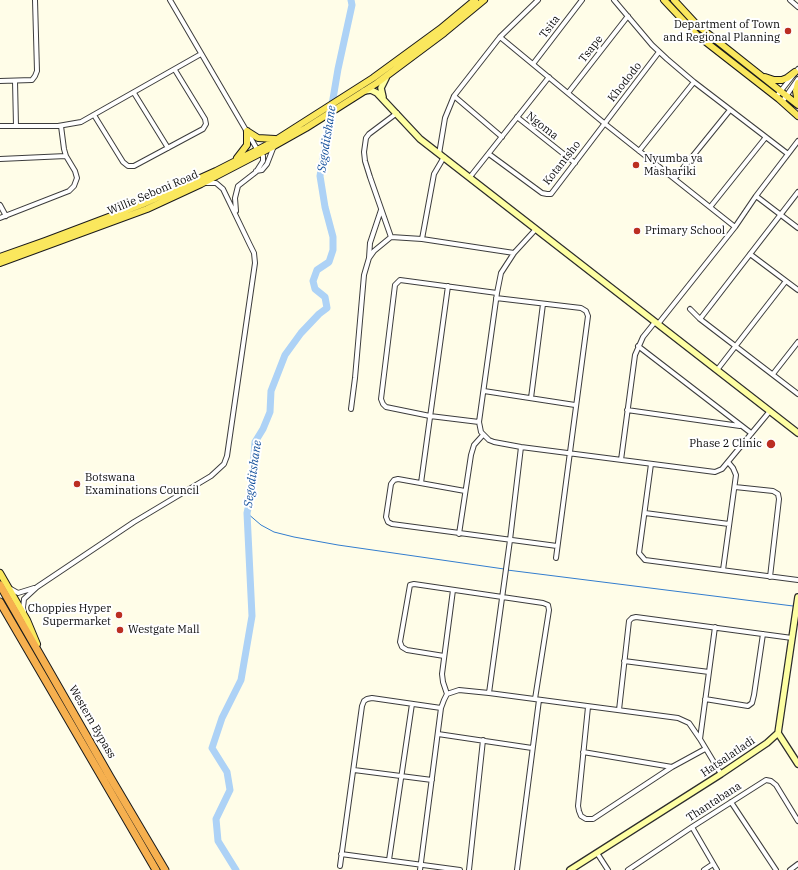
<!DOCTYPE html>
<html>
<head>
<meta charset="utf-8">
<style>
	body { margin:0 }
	canvas { display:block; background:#fffde8 }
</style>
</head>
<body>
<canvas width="798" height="870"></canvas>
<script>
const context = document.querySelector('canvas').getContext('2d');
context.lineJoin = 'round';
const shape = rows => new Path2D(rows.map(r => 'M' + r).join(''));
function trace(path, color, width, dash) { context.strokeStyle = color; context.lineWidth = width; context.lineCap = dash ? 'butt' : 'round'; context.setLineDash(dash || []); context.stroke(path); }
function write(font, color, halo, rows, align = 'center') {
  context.font = font + ' "IBM Plex Serif",serif'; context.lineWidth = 4; context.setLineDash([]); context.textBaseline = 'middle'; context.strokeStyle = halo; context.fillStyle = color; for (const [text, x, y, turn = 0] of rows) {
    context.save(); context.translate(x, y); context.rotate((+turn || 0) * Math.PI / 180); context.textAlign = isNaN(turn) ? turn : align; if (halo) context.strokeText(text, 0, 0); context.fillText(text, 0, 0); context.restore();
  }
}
const stream = shape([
	[247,513,261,525,274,532,294,537,338,545,504,569],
	[507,570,793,606]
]);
const river = shape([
	[236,870,218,841,216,819,230,790,227,772,212,748,222,718,241,680,252,616,247,513,251,495,255,442,263,429,270,412,271,391,285,355,301,333,319,314,327,308,325,297,315,289,313,281,317,270,329,262,333,250,333,237,325,207,320,176,338,69,352,5,351,0]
]);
const street = shape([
	[170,0,257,149,263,156,263,161,256,172,238,186,235,198,236,211],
	[614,0,652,45,667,59,694,82,788,154],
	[790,0,798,7],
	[500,37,604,123,735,227],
	[533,64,582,0],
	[0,81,32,80,35,76,37,71,35,0],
	[15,81,16,126],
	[134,93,168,148],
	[568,93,628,16],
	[454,96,502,137],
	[776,97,798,69],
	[782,102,798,79],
	[94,115,123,162,128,166,134,166,203,129,206,124,205,119,175,70],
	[517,117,575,163],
	[0,126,58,126,81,122,201,54],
	[639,151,694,82],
	[439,154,445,118,454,96,500,37,538,0],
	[489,154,542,193,547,194,551,194,659,52],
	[444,157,434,174,422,239,514,253],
	[0,159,66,156],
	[256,171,262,170,267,164,274,146],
	[470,177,549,77],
	[675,178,730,110],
	[756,196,798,228],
	[0,205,6,216],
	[711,206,766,137],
	[0,218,69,191,74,186,77,178,75,171,66,156,64,149,61,126],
	[536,229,514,253,501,273,497,293,479,422,481,432,489,440,494,442,521,447,715,472,722,469,770,411],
	[391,237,370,177,365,161,364,152,366,138,369,134,397,113],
	[750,254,798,290],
	[369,258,370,243,381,210],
	[496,298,581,308,586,311,588,316,556,558],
	[690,309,700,319,798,394],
	[700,319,798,192],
	[658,324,735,227,756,196,798,141],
	[638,346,751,433],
	[717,370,786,281],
	[773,374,798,342],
	[484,391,575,405],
	[531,398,543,304],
	[351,409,355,378,364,275,369,258,374,251,391,237,422,239],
	[627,410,740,426],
	[479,422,430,416,386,407,383,404,381,399,395,285,400,280,497,293],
	[621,460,635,355,643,337,655,322],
	[651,464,639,553,645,560,798,580],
	[421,483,448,286],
	[735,487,773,491,778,494,779,499,770,577],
	[465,491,398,479,394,480,391,484,386,517,388,522,392,524,557,546],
	[645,513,729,524],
	[459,534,471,455,474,445,483,435],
	[723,570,736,475,733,468,728,462],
	[11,589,18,593,34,588],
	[24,611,23,608,24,599,37,587,134,522,211,476,224,464,227,456,255,263,254,253,250,245,223,189,216,183,206,183],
	[444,656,407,650,402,647,400,642,410,585,414,584,543,603,548,605,549,610,535,699],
	[624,661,709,672],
	[489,693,510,540,521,447],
	[447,694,443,682,442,674,453,590],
	[705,699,748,706,752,703,754,695,763,634],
	[588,707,578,806,579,811,581,816,586,819,593,819,672,767,705,749],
	[619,710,629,621,632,618,636,617,792,638],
	[438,734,532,748],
	[700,739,715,627],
	[583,752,672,767],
	[354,770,432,780],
	[731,802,776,870],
	[692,827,717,870],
	[597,853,608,870],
	[341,854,460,870],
	[389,860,412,704],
	[340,866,362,706,364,701,367,699,372,698,441,708],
	[420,870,441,708,444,700,447,694,459,690,489,693,678,718,689,723,700,739,721,774],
	[469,870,483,740],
	[517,870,539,700],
	[628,870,692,827,766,780,771,781,776,785,798,821],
	[704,870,713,864],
	[790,870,798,864]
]);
const secondary = shape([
	[364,91,371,90,377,93,420,139,798,433],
	[383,97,381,88,386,78],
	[778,733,798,764],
	[570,870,721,774,767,743,778,733,798,597]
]);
const primary = shape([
	[664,0,697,35,779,99,798,116],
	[674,0,697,25,798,105],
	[765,77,774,80,782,80,787,78,795,72],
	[798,83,796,91,798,103],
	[247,131,258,138,275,139],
	[237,158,247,145,247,131],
	[0,257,45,241,143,204,216,171,271,143,373,78,440,29,475,0],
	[0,263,147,209,201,184,274,146,306,128,377,83,444,33,484,0],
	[0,573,27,620,37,644]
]);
const highway = shape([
	[0,585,110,777,165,870],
	[0,602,156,870]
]);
const markers = [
	[788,31,4,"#bb2e22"],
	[636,165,4,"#bb2e22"],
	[637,231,4,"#bb2e22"],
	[771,444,5,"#bb2e22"],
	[77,484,4,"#bb2e22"],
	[119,615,4,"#bb2e22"],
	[120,630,4,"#bb2e22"]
];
const poiNames = [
	["Department of Town",780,25,"right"],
	["and Regional Planning",780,38,"right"],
	["Nyumba ya",644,159],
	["Mashariki",644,172],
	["Primary School",645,231],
	["Phase 2 Clinic",762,444,"right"],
	["Botswana",85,478],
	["Examinations Council",85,491],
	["Choppies Hyper",111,609,"right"],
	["Supermarket",111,622,"right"],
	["Westgate Mall",128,630]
];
const streetNames = [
	["Tsita",550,27,-53],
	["Tsape",591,49,-52],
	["Khododo",625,82,-52],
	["Ngoma",542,126,38],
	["Kotantsho",562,163,-52],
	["Willie Seboni Road",153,193,-23],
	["Western Bypass",92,722,60],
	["Hatsalatladi",728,757,-34],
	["Thantabana",714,802,-33]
];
const waterNames = [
	["Segoditshane",327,139,-81],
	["Segoditshane",253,474,-82]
];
trace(stream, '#337dce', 1);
trace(river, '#add2f6', 7);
trace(street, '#3d3d3d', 6);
trace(secondary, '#2c2c2c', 8);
trace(primary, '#1b1b1b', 8);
trace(highway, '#1b1b1b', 9);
trace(street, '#fff', 4);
trace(secondary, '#feffa3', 5.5);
trace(primary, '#fae75d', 6);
trace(highway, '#f6b04f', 7);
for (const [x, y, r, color] of markers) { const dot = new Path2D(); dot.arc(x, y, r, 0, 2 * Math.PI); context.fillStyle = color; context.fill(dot); trace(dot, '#fff', 1.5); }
write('11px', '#0a0a0a', '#fff', poiNames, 'left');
write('11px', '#0a0a0a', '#fff', streetNames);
write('italic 12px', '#14509c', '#fff', waterNames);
</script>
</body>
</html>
